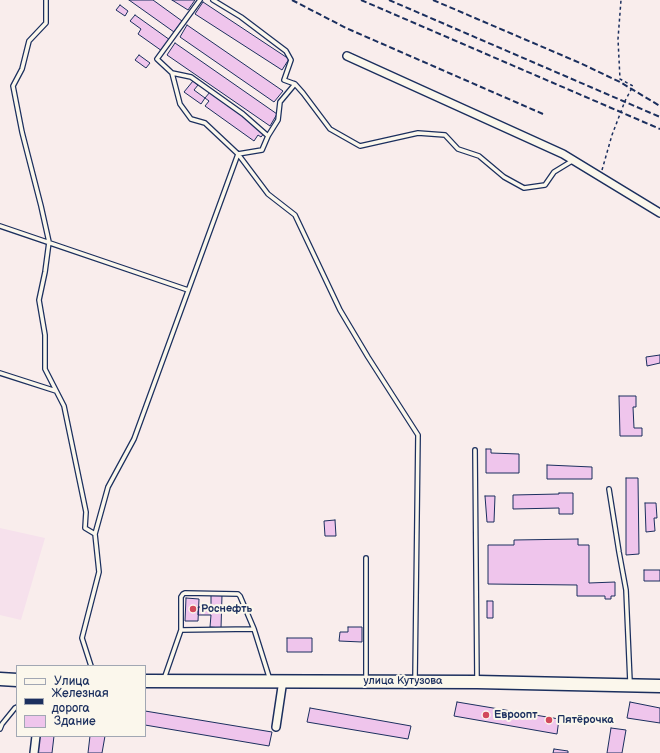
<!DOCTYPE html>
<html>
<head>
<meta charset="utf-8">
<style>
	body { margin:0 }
	#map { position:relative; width:660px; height:753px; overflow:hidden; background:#f9edec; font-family:"Balsamiq Sans",sans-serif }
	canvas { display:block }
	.legend { position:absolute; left:16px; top:665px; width:130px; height:72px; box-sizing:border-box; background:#fbf7ec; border:1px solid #a1a7b3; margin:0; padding:5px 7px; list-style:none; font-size:12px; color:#1b2f5e }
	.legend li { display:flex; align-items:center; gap:8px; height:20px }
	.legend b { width:20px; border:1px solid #a1a7b3 }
</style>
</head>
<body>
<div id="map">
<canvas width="660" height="753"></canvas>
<ul class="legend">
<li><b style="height:5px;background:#fbf7ec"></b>Улица</li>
<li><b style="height:5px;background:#1b2f5e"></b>Железная дорога</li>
<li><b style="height:11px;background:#efc5ec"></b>Здание</li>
</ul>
</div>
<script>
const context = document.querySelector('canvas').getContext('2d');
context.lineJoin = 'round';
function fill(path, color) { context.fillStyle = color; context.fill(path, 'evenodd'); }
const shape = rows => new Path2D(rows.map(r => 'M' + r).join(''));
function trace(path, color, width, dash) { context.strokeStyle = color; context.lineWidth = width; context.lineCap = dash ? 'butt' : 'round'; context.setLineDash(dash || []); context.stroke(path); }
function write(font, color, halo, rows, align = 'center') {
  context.font = font + ' "Balsamiq Sans",sans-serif'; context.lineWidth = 4; context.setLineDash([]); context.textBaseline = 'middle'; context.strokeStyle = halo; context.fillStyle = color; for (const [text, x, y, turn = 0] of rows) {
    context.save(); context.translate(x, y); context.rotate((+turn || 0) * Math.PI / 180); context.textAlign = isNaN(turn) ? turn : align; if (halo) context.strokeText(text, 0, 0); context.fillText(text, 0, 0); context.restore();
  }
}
const built = shape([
	[0,528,45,538,21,620,0,615]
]);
const building = shape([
	[129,0,153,0,182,21,174,32,129,0],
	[172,0,195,0,188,10,172,0],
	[203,2,289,59,282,70,195,14,203,2],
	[120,5,128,11,125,16,116,10,120,5],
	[135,15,170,40,162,51,138,34,141,29,130,21,135,15],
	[187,25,283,91,274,102,180,37,187,25],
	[175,43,277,114,270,126,167,55,175,43],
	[139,55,150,63,146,68,135,60,139,55],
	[193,81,198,85,194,90,205,98,201,104,184,92,193,81],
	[210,92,266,131,261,137,258,135,254,141,205,106,209,101,205,98,210,92],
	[660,355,660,363,647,366,646,357,660,355],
	[619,396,636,396,636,407,633,407,634,428,642,428,642,436,620,436,619,396],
	[486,449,491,449,491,453,519,454,519,473,486,473,486,449],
	[547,465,592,467,592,479,547,479,547,465],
	[626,478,638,478,639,554,626,555,626,478],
	[559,493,573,493,573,514,559,514,559,508,513,509,513,495,559,494,559,493],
	[485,496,495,496,494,522,487,522,485,496],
	[645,503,656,503,657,518,654,518,655,531,646,532,645,503],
	[335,520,336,536,325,536,324,521,335,520],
	[578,539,578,545,589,545,589,583,615,582,615,596,611,596,611,599,605,599,605,596,577,596,577,585,488,584,488,545,514,545,514,540,578,539],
	[644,570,660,570,660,581,644,581,644,570],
	[211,595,222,595,221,628,210,627,211,615,198,615,198,607,211,607,211,595],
	[186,598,199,599,198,621,185,621,186,598],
	[487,601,493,601,493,618,487,618,487,601],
	[348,627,362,627,362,642,339,641,340,632,348,632,348,627],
	[287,638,312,638,312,652,287,652,287,638],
	[457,702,559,719,557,734,454,716,457,702],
	[630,702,660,708,660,723,627,718,630,702],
	[310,708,411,726,408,739,307,722,310,708],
	[145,711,272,732,269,746,145,725,145,711],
	[611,728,626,730,622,753,607,753,611,728],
	[40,736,54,736,52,753,38,753,40,736],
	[90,736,105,736,102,753,88,753,90,736],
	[554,749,568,751,568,753,553,753,554,749]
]);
const path = shape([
	[602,170,612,135,625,101,633,86,620,79,618,39,621,0]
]);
const service = shape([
	[46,0,46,23,29,41,22,69,13,86,22,132,41,206,49,242,45,272,39,300,45,335,45,369,64,406,86,512,85,528,95,534],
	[200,0,157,59,172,73,191,77,243,114,268,136],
	[213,0,241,17,286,51,291,60,284,80,295,84],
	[172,73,180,104,191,119,205,123,238,154,268,194,295,215,340,310,368,357,418,435,415,679],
	[0,226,188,290],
	[0,373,56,391],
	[475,450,477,680],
	[609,489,619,552,626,590,630,682],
	[366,558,366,680],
	[181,630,181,597,183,594,185,593,238,594,240,596,254,629],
	[91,666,82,638,99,572,95,534,108,487,134,439,238,154,262,150,268,136,278,120,280,102,295,84,303,93,330,129,360,146,418,133,445,135,458,149,479,156,504,177,524,188,545,185,554,172,572,161],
	[164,679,181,630,254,629,270,680],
	[0,729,2,724,15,708,17,707]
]);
const minor = shape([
	[347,56,563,154,660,213],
	[276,727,283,680],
	[34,753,36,736]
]);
const primary = shape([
	[0,679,17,680],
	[145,681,477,682,660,686]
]);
const rail = shape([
	[292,0,346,28,543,114],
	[361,0,660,129],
	[389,0,660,117],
	[433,0,580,63,620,82,660,106]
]);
const markers = [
	[193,609,4,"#d1495b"],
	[486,715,4,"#d1495b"],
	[549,720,4,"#d1495b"]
];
const poiNames = [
	["Роснефть",201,609],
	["Евроопт",494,715],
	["Пятёрочка",557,720]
];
const streetNames = [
	["улица Кутузова",403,681]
];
fill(built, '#f6e1ec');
fill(building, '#efc5ec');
trace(building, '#1b2f5e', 1);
trace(service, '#1b2f5e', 6);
trace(minor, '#1b2f5e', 10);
trace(primary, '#1b2f5e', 15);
trace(path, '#1b2f5e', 1.5, [3, 3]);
trace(service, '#fbf7ec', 3.5);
trace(minor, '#fbf7ec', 7);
trace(primary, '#fbf7ec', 12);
trace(rail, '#1b2f5e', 2, [6, 3]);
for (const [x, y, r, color] of markers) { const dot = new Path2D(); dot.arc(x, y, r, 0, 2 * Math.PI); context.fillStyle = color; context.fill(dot); trace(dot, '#fbf7ec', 1.5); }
write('bold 11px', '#1b2f5e', '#fbf7ec', poiNames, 'left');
write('11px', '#1b2f5e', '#fbf7ec', streetNames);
</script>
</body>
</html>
